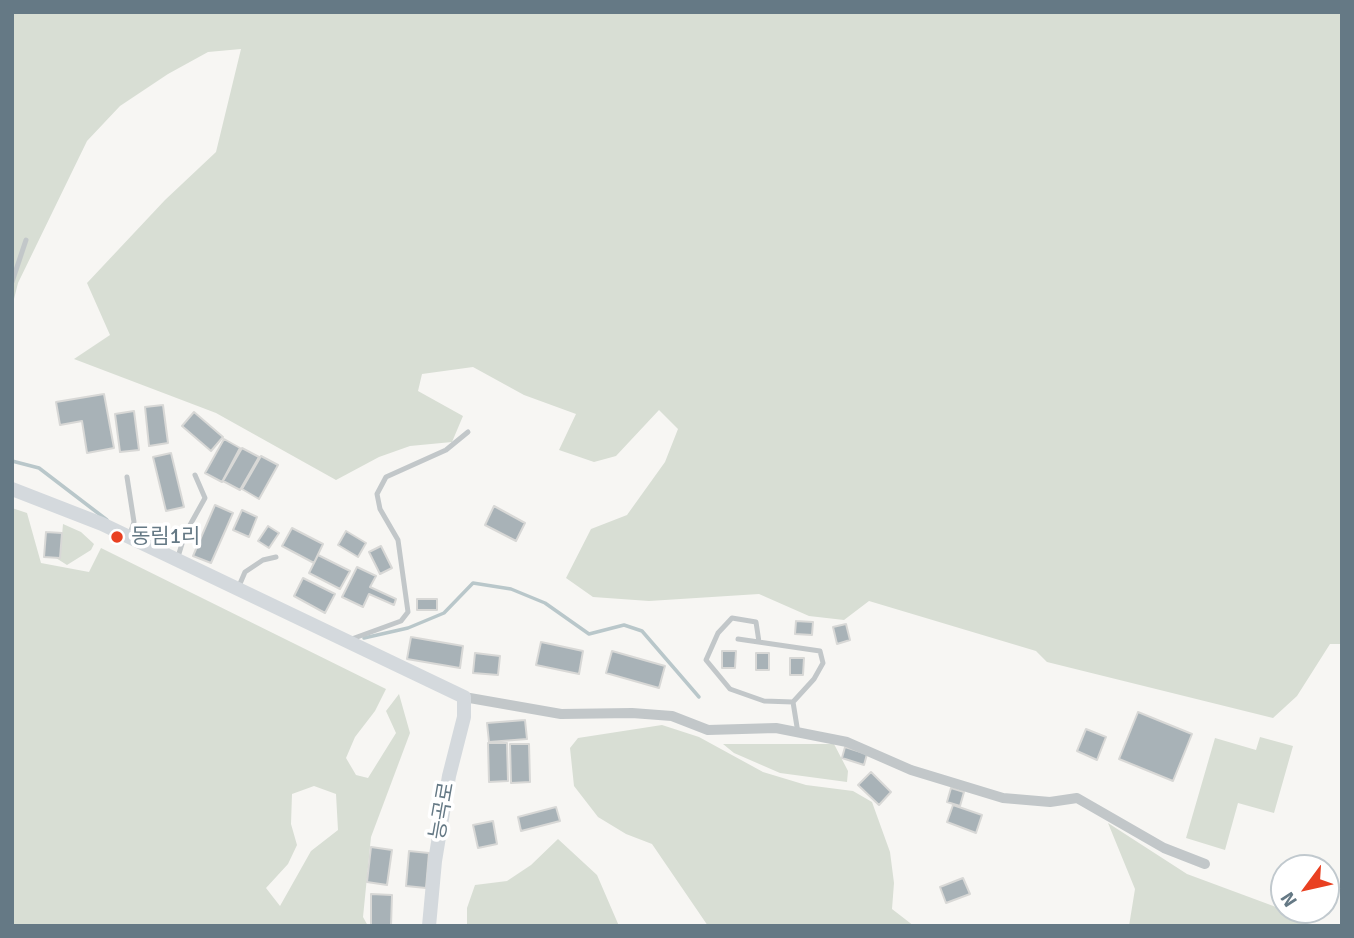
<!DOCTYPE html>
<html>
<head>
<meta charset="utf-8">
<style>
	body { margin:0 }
	#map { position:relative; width:1354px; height:938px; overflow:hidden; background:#f7f6f3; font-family:Signika,sans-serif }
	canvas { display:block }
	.frame { position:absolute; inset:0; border:14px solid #657985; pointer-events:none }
	.north { position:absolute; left:1270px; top:854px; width:70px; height:70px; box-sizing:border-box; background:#fff; border:2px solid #c1c9ce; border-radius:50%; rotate:237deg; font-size:19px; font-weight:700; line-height:28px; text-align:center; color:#657985 }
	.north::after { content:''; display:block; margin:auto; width:24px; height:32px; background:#e94021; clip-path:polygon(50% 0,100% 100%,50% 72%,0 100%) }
</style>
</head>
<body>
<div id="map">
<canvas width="1354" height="938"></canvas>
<div class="frame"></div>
<div class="north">N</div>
</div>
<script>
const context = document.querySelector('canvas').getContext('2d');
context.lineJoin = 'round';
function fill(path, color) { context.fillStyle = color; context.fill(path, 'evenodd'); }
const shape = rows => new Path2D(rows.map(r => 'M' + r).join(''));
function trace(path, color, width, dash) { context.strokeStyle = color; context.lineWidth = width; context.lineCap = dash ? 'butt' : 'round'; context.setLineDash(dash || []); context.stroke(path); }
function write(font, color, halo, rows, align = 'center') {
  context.font = font + ' Signika,"Noto Sans KR",sans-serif'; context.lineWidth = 7; context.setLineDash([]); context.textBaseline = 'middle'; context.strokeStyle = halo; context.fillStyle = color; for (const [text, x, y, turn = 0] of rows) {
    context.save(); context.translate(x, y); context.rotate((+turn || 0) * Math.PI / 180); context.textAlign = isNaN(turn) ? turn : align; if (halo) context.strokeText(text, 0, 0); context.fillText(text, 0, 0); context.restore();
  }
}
const green = shape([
	[12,12,1342,12,1342,644,1330,644,1297,696,1273,718,1047,662,1036,651,869,601,844,620,809,616,759,594,649,601,593,597,566,578,591,529,627,515,665,462,678,429,659,410,616,456,594,462,559,450,576,414,524,395,473,367,422,374,418,391,463,416,452,442,410,446,379,457,336,480,216,413,74,359,110,335,87,283,165,200,216,152,241,49,208,52,168,74,120,106,87,141,18,283,12,307],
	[12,508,27,513,41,563,89,572,101,548,386,689,375,711,355,737,346,758,356,775,368,778,396,733,386,711,399,694,410,733,371,837,363,917,368,926,12,926],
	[314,786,336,794,338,830,311,851,280,906,266,888,288,864,297,845,291,824,292,794],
	[63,524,81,532,94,544,91,550,67,565,56,558,60,558],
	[662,725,699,737,763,772,806,785,853,791,872,802,890,852,894,883,892,909,914,926,708,926,652,844,626,834,598,817,574,786,570,748,578,738],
	[1260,737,1293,746,1274,813,1238,803,1225,850,1186,838,1215,738,1256,750],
	[723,744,834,744,848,771,847,782,780,773,734,753],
	[1108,823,1187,874,1276,907,1313,926,1129,926,1135,889],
	[558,839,597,875,619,926,467,926,467,908,475,885,507,881,531,865]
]);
const stream = shape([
	[12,461,39,468,107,520],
	[364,638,408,628,444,613,473,583,511,589,545,603,589,634,624,625,642,631,699,697]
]);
const building = shape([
	[104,394,114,448,87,453,82,421,60,425,56,402,104,394],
	[163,405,168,443,149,446,145,407,163,405],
	[134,411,139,450,120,452,115,414,134,411],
	[194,412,223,437,211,451,182,426,194,412],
	[224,439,240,448,222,482,205,473,224,439],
	[242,448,259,457,240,490,223,481,242,448],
	[171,453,184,507,166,511,153,457,171,453],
	[261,456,278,465,259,499,242,489,261,456],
	[215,505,233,513,211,563,193,556,215,505],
	[494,506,525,523,516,541,485,525,494,506],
	[242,510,257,517,249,537,233,530,242,510],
	[268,526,279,533,269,548,258,541,268,526],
	[292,528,323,544,314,563,282,546,292,528],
	[346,531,366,543,358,557,338,545,346,531],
	[46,532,62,533,60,558,44,557,46,532],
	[381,546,392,568,380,574,369,552,381,546],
	[318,555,350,571,340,589,309,573,318,555],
	[357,567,376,576,370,587,396,599,394,605,369,594,363,607,342,597,357,567],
	[303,578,335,594,325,613,294,596,303,578],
	[417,599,437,599,437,610,417,610,417,599],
	[796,621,813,622,812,635,795,634,796,621],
	[846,624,850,640,837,644,833,627,846,624],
	[411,637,463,646,460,668,407,659,411,637],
	[541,642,583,651,579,674,536,665,541,642],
	[612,651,665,666,659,688,606,673,612,651],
	[722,651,736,651,735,668,722,668,722,651],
	[475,653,500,656,498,675,473,673,475,653],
	[756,653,769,653,769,670,756,670,756,653],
	[790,658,804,658,803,675,790,675,790,658],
	[1138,712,1192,734,1173,781,1119,759,1138,712],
	[525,720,527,739,489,742,487,723,525,720],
	[1086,729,1106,737,1097,760,1077,751,1086,729],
	[488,743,507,743,508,781,489,782,488,743],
	[510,744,529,744,530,782,511,783,510,744],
	[845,747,867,754,864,765,842,758,845,747],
	[871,772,891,792,879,805,858,785,871,772],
	[951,788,964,792,960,806,947,802,951,788],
	[953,805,982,815,976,833,947,822,953,805],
	[556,807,560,821,521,831,518,817,556,807],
	[493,821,497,844,478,848,473,825,493,821],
	[371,847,392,850,387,885,367,882,371,847],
	[409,851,429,853,426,888,406,886,409,851],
	[963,878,970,894,946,903,940,887,963,878],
	[371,894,392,895,391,926,371,926,371,894]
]);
const lane = shape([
	[12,282,26,240],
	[127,477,134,522,129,537],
	[177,560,185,534,205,498,195,475],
	[239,586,245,572,263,560,276,557],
	[738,639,820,651,823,663,814,679,793,702,798,733],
	[349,640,401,621,408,612,398,540,380,509,377,494,386,477,446,450,468,432],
	[759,642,756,622,732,618,718,633,706,660,730,689,764,701,793,702]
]);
const street = shape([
	[464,697,561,714,632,713,672,716,708,730,776,728,847,742,911,770,1003,798,1050,802,1077,798,1164,848,1205,864]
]);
const secondary = shape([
	[12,489,102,524,464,697,464,717,449,776,435,861,429,926]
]);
const markers = [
	[117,537,7,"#e94021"]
];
const poiNames = [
	["동림1리",131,537]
];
const streetNames = [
	["능곡로",443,811,-80]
];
fill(green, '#d8ded4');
trace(stream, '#b9c7ca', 3.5);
fill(building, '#a8b2b7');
trace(building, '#d8d8d6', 2);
trace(lane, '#c2c7c9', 5);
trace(street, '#c2c7c9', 10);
trace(secondary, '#d4d9dd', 14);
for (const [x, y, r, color] of markers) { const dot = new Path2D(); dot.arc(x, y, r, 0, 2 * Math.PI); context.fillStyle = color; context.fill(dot); trace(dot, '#fff', 2.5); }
write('21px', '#657985', '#fff', poiNames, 'left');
write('21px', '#657985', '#fff', streetNames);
</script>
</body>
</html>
